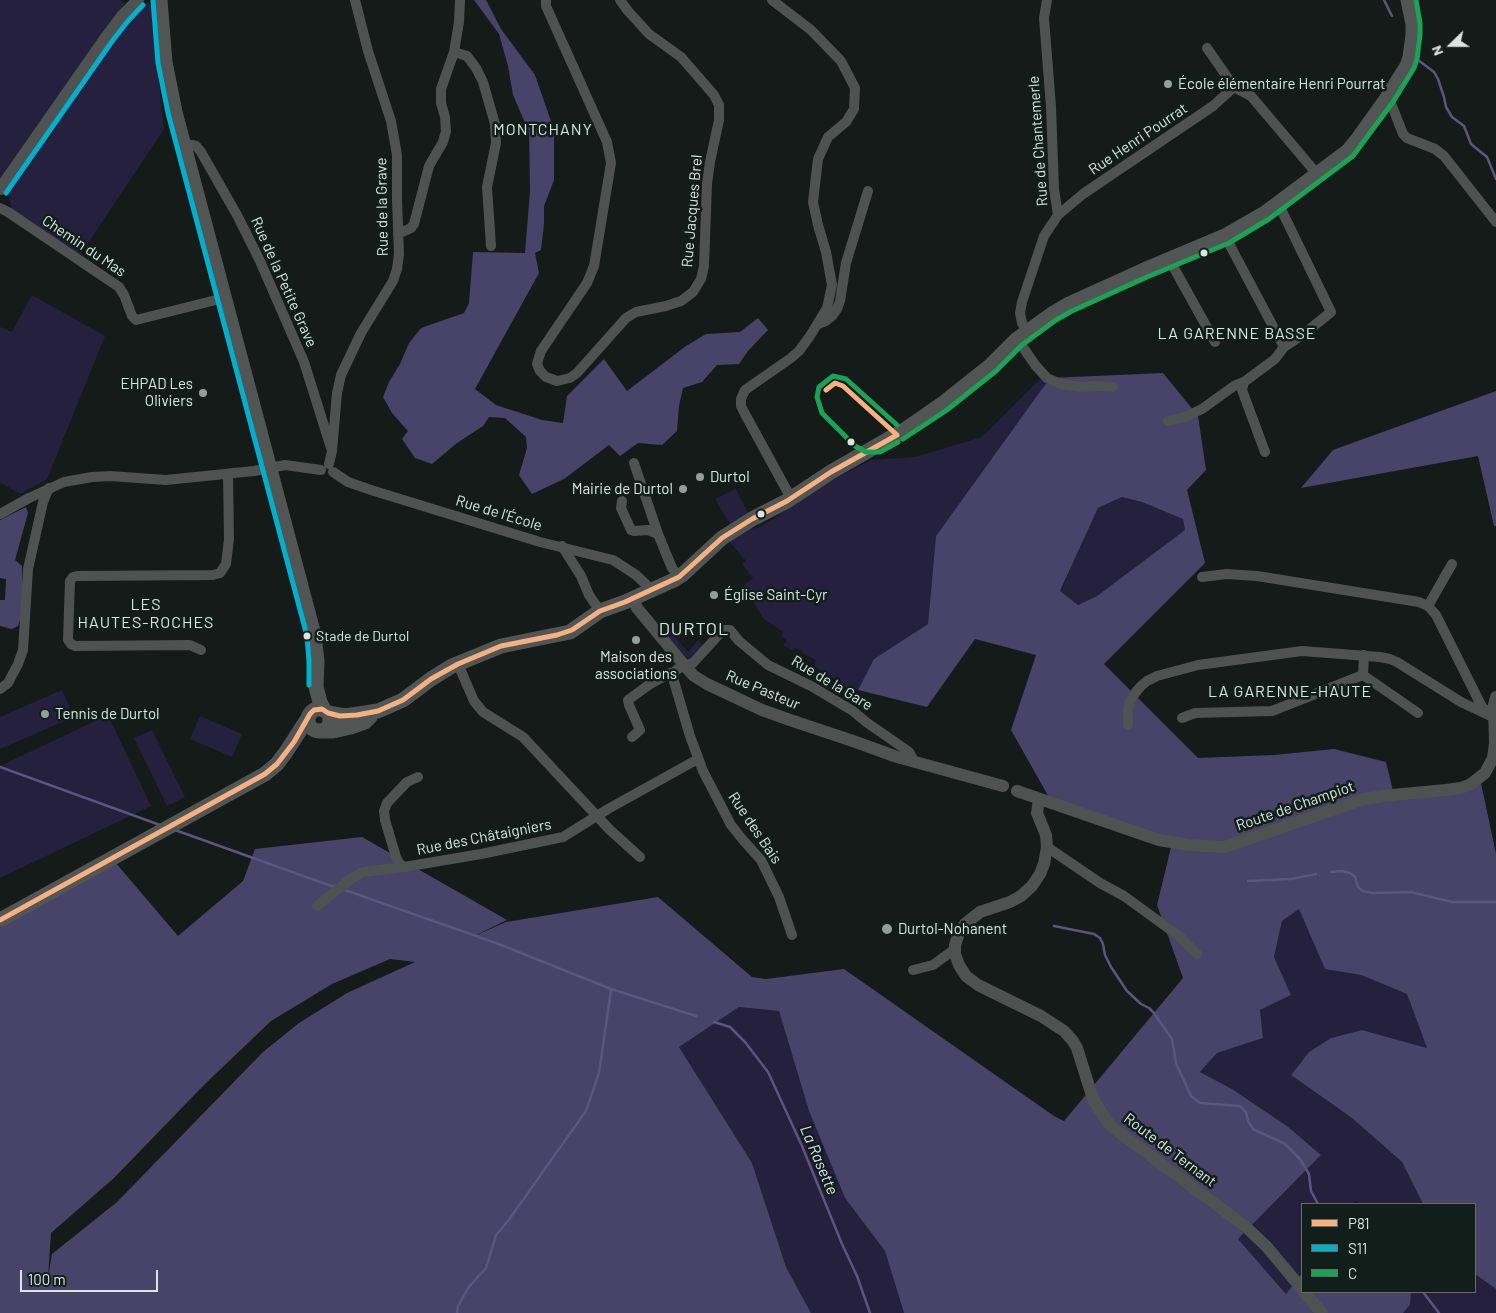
<!DOCTYPE html>
<html>
<head>
<meta charset="utf-8">
<style>
	body { margin:0 }
	#map { position:relative; width:1496px; height:1313px; overflow:hidden; background:#151b19; font-family:Barlow,sans-serif }
	canvas { display:block }
	.legend { position:absolute; left:1301px; top:1203px; width:175px; height:90px; box-sizing:border-box; background:#121e1a; border:1px solid #636d6a; margin:0; padding:6px 9px; list-style:none; font-size:15px; color:#dce4e1 }
	.legend li { display:flex; align-items:center; gap:10px; height:25px }
	.legend b { width:25px; border:1px solid #636d6a }
	.north { position:absolute; left:1426px; top:20px; width:50px; height:50px; -webkit-text-stroke:4px #121e1a; paint-order:stroke; rotate:248deg; font-size:14px; font-weight:700; line-height:20px; text-align:center; color:#dce4e1 }
	.north::after { content:''; display:block; margin:auto; width:18px; height:22px; background:#dce4e1; clip-path:polygon(50% 0,100% 100%,50% 72%,0 100%) }
	.scale { position:absolute; left:20px; top:1270px; width:138px; height:22px; box-sizing:border-box; border:2px solid #dce4e1; border-top:0; padding-left:6px; font-size:15px; line-height:18px; white-space:nowrap; color:#dce4e1; -webkit-text-stroke:4px #121e1a; paint-order:stroke }
</style>
</head>
<body>
<div id="map">
<canvas width="1496" height="1313"></canvas>
<ul class="legend">
<li><b style="height:6px;background:#f7b181"></b>P81</li>
<li><b style="height:6px;background:#00b0cc"></b>S11</li>
<li><b style="height:6px;background:#1aa354"></b>C</li>
</ul>
<div class="north">N</div>
<div class="scale">100 m</div>
</div>
<script>
const context = document.querySelector('canvas').getContext('2d');
context.lineJoin = 'round';
function fill(path, color) { context.fillStyle = color; context.fill(path, 'evenodd'); }
const shape = rows => new Path2D(rows.map(r => 'M' + r).join(''));
function trace(path, color, width, dash) { context.strokeStyle = color; context.lineWidth = width; context.lineCap = dash ? 'butt' : 'round'; context.setLineDash(dash || []); context.stroke(path); }
function write(font, color, halo, rows, align = 'center') {
  context.font = font + ' Barlow,sans-serif'; context.lineWidth = 5; context.setLineDash([]); context.textBaseline = 'middle'; context.strokeStyle = halo; context.fillStyle = color; for (const [text, x, y, turn = 0] of rows) {
    context.save(); context.translate(x, y); context.rotate((+turn || 0) * Math.PI / 180); context.textAlign = isNaN(turn) ? turn : align; if (halo) context.strokeText(text, 0, 0); context.fillText(text, 0, 0); context.restore();
  }
}
const green = shape([
	[0,0,120,0,125,3,107,26,0,178],
	[147,2,151,5,164,129,80,255,12,210,7,189,123,23],
	[32,295,105,336,47,479,20,494,0,482,0,327,12,332],
	[1040,379,1050,385,936,536,928,624,874,659,858,690,851,687,849,689,825,673,814,666,816,660,802,653,803,651,795,648,792,650,783,645,787,641,781,636,783,632,764,619,743,586,753,578,742,564,746,561,728,540,745,529,757,528,777,517,807,493,871,460,915,457,982,437],
	[736,489,748,513,731,525,715,499],
	[1122,497,1142,502,1183,519,1185,530,1097,596,1078,605,1060,592,1098,508],
	[669,630,688,652,698,640,703,645,689,660,665,633],
	[62,690,74,717,0,749,0,717],
	[108,715,151,806,0,878,0,766],
	[200,716,242,734,232,757,190,739],
	[152,730,185,797,167,806,134,738],
	[1299,908,1325,968,1361,975,1407,994,1427,1048,1362,1030,1331,1038,1309,1052,1291,1075,1352,1118,1402,1162,1423,1204,1360,1204,1356,1201,1353,1204,1302,1204,1302,1273,1286,1294,1238,1239,1321,1155,1287,1126,1232,1089,1200,1072,1217,1053,1263,1038,1260,1010,1291,995,1274,957,1282,921],
	[739,1007,779,1011,809,1111,845,1198,885,1251,904,1313,811,1313,786,1267,752,1163,679,1047],
	[1475,1274,1496,1289,1496,1313,1403,1313,1410,1305,1411,1292,1475,1292]
]);
const forest = shape([
	[474,0,486,0,501,29,535,75,554,130,554,180,544,206,544,224,541,250,535,253,539,273,475,389,496,405,542,420,563,423,567,396,604,359,627,391,686,346,706,334,740,332,758,318,768,330,748,351,739,364,717,365,702,382,683,388,679,406,677,431,662,445,638,443,620,456,609,445,564,479,532,494,519,475,527,448,526,437,505,418,489,417,483,426,457,443,432,464,415,458,402,439,408,431,392,413,383,397,389,382,400,364,409,343,421,328,464,313,469,303,473,252,525,253,530,191,529,132,513,95,508,66,499,34],
	[1163,373,1198,416,1206,470,1187,490,1205,563,1104,664,1198,758,1274,755,1334,749,1386,762,1394,795,1481,783,1496,854,1496,1289,1475,1274,1475,1204,1423,1204,1402,1162,1352,1118,1291,1075,1309,1052,1331,1038,1362,1030,1427,1048,1407,994,1361,975,1325,969,1299,909,1282,921,1274,957,1291,995,1260,1010,1263,1038,1217,1053,1200,1072,1232,1089,1287,1126,1321,1155,1238,1239,1286,1294,1302,1273,1302,1292,1411,1292,1410,1305,1403,1313,904,1313,885,1251,845,1198,809,1111,779,1011,739,1007,679,1047,752,1163,786,1267,811,1313,0,1313,0,928,49,899,115,862,178,936,243,881,255,849,362,837,507,920,472,937,506,922,658,897,752,977,766,979,844,969,1054,1116,1064,1121,1183,978,1157,905,1173,839,1050,799,1011,730,1036,655,975,639,927,707,858,690,874,659,928,624,936,536,1050,378],
	[1122,497,1142,502,1183,519,1185,530,1097,596,1078,605,1060,591,1098,508],
	[390,959,415,962,347,993,299,1023,263,1052,117,1202,52,1254,48,1277,51,1233,114,1178,203,1086,271,1021,332,984],
	[1496,391,1496,526,1494,526,1478,456,1301,488,1333,450],
	[26,507,28,513,15,560,22,566,22,613,18,626,12,629,0,626,0,600,5,600,6,579,0,578,0,520]
]);
const stream = shape([
	[1384,0,1392,16],
	[1418,60,1434,72,1438,79,1444,97,1446,107,1452,117,1464,126,1471,144,1487,157,1496,179],
	[0,767,160,825],
	[175,830,337,888],
	[1331,872,1342,871,1350,873,1355,877,1358,887,1363,891,1372,893,1411,892,1452,902,1496,902],
	[1248,881,1291,879,1316,874],
	[342,889,496,943,611,989,696,1016],
	[1054,926,1094,934,1100,938,1103,944,1105,955,1111,967,1127,991,1141,1004,1149,1008,1154,1013,1172,1039,1176,1063,1191,1096,1200,1103,1240,1106,1246,1112,1248,1121,1253,1129,1285,1144,1300,1159,1309,1174,1311,1191,1318,1204],
	[714,1022,730,1027,745,1042,768,1072,802,1146,842,1244,857,1276,870,1313],
	[1423,1292,1439,1313],
	[457,1313,458,1306,468,1288,486,1268,496,1235,508,1221,586,1111,599,1073,611,990]
]);
const minor = shape([
	[546,0,546,6,607,142,611,163,594,266,587,283,541,351,539,357,537,364,540,371,546,377,557,381,570,378,577,373,626,318,636,312,666,306,681,301,693,292,701,279,704,266,707,184,710,162,719,120,719,105,714,95,681,57,649,34,628,11,620,0],
	[772,0,811,30,841,61,855,88,854,109,846,122,828,137,818,159,813,202,818,225,826,252,832,285,827,308,810,336,799,351,791,358,745,390,741,399,741,406,745,414,791,498],
	[1207,48,1234,87,1251,96,1317,174],
	[454,52,467,56,476,68,483,82,495,124,496,143,487,187,491,246],
	[1387,98,1392,106,1403,134,1407,138,1435,149,1444,156,1496,222],
	[184,145,193,145,196,146,201,152,237,215,260,261,304,362,331,448],
	[1278,203,1331,312,1305,333,1284,347],
	[0,208,8,212,119,287,124,295,132,316,136,320,224,298],
	[1058,215,1083,194,1213,106,1234,87],
	[398,234,411,228,414,224,429,166,443,142,446,131,445,117,441,103,441,89,454,52,459,22,460,0],
	[1225,236,1284,347,1275,359,1244,382,1242,390,1265,452],
	[1169,259,1215,342],
	[818,324,826,321,832,316,837,309,840,301,846,263,868,191],
	[1027,331,1022,323,1020,313,1022,302,1044,236,1058,215,1054,189,1051,107,1044,18,1047,0],
	[1017,339,1036,366,1047,378,1061,384,1082,387,1099,386,1113,387],
	[1168,421,1185,417,1202,409,1234,386,1244,382],
	[634,463,658,534,672,568,679,577],
	[329,464,332,451,337,393,341,375,361,333,393,281,397,269,399,254,397,200,397,155,391,121,368,51,355,0],
	[333,472,348,482,371,490,540,542,613,560,636,575,652,590],
	[622,501,621,508,631,530,634,531,648,530,658,534],
	[0,514,29,498,64,482,92,477,110,476,166,480,254,471,285,465,321,470],
	[562,546,581,576,589,595,600,611],
	[1428,606,1452,564],
	[201,650,190,645,75,646,71,644,68,640,70,581,73,577,77,576,213,575,220,573,226,564,229,539,228,474],
	[458,664,474,701,483,712,523,737,610,830,640,857],
	[1363,675,1418,713],
	[0,689,8,683,18,664,23,650,28,569,43,502,49,488],
	[1182,718,1195,713,1272,711,1363,675,1364,655],
	[1128,725,1128,710,1130,701,1136,692,1141,686,1147,681,1157,676,1198,665,1302,651,1380,657,1390,659,1397,662,1461,702,1495,718,1482,707,1436,615,1428,606,1419,602,1257,576,1227,574,1202,577],
	[632,737,640,730,629,705,628,700,650,684,670,673,674,672],
	[418,777,407,782,387,803,384,811,385,820,396,857,399,863,404,867,481,854,563,837,608,809,698,759],
	[1047,847,1100,883,1124,896,1179,936,1197,954],
	[317,906,352,878,363,872,404,867],
	[792,935,779,897,761,860,743,840,731,825,703,771,690,736,673,678,674,672,679,668,693,663,723,630,730,630,739,641,768,665,811,686,853,711,866,722,905,749,909,752,915,763],
	[913,970,933,965,955,949]
]);
const tertiary = shape([
	[0,189,107,36,122,16,138,0],
	[633,599,637,608,685,666,694,676,707,684,762,710,790,720,853,741,897,757,1003,786],
	[1017,791,1159,840,1189,845,1225,847,1361,800,1382,796,1446,790,1461,788,1471,784,1485,773,1493,758,1495,743,1494,705,1496,697],
	[1039,799,1037,813,1046,835,1047,847,1044,864,1040,874,1032,886,1021,896,1010,902,980,912,965,924,959,933,955,945,955,954,959,965,966,976,978,985,1041,1016,1064,1031,1073,1041,1077,1048,1093,1099,1104,1117,1112,1127,1246,1227,1267,1247,1302,1289],
	[1304,1292,1322,1313]
]);
const secondary = shape([
	[160,0,165,62,175,112,314,635,317,661,316,687,320,702,324,710],
	'308 720a11 11 0 1 1 22 0a11 11 0 1 1-22 0Z',
	[328,713,345,716,378,711,403,700,431,679,452,666,501,646,570,632,600,611,625,602,674,580,682,575,722,538,752,519,787,501,831,472,906,429,942,404,991,365,1017,339,1052,314,1069,304,1144,270,1225,236,1265,213,1348,151,1357,140,1387,98,1407,66,1410,57,1413,35,1413,24,1408,0],
	[320,731,333,731,351,727,365,722,370,717],
	[0,920,265,774,277,764,286,752,308,718]
]);
const bus1 = shape([
	[826,390,835,383,843,386,897,435],
	[0,920,265,774,277,764,294,742,310,714,314,710,322,709,328,713,340,716,357,715,378,711,403,700,431,679,458,664,501,646,557,635,572,630,600,611,625,602,679,577,722,538,752,519,787,501,831,472,897,435]
]);
const bus2 = shape([
	[153,1,158,63,168,113,307,636,309,661,309,685],
	[6,193,113,40,128,21,143,5]
]);
const bus3 = shape([
	[897,425,846,379,833,376,819,387,817,397,822,413,855,446,866,452,880,452,898,442],
	[903,439,947,410,996,371,1022,345,1056,320,1072,311,1147,277,1229,243,1269,219,1353,156,1393,102,1414,68,1417,59,1420,35,1420,23,1416,0]
]);
const markers = [
	[1168,84,5,"#969e9b"],
	[1204,253,4.5,"#dce4e1"],
	[203,393,5,"#969e9b"],
	[851,442,4.5,"#dce4e1"],
	[700,477,5,"#969e9b"],
	[683,489,5,"#969e9b"],
	[761,514,4.5,"#dce4e1"],
	[714,595,5,"#969e9b"],
	[307,636,4.5,"#dce4e1"],
	[636,640,5,"#969e9b"],
	[45,714,5,"#969e9b"],
	[887,929,6,"#969e9b"]
];
const busNames = [
	["Stade de Durtol",316,636]
];
const poiNames = [
	["École élémentaire Henri Pourrat",1178,84],
	["EHPAD Les",193,384,"right"],
	["Oliviers",193,401,"right"],
	["Durtol",710,477],
	["Mairie de Durtol",673,489,"right"],
	["Église Saint-Cyr",724,595],
	["Maison des",636,657,"center"],
	["associations",636,674,"center"],
	["Tennis de Durtol",55,714],
	["Durtol-Nohanent",898,929]
];
const streetNames = [
	["Rue Henri Pourrat",1138,139,-34],
	["Rue de Chantemerle",1038,141,-94],
	["Rue de la Grave",382,207,-91],
	["Rue Jacques Brel",692,211,-85],
	["Chemin du Mas",84,246,34],
	["Rue de la Petite Grave",284,282,66],
	["Rue de l'École",499,513,17],
	["Rue de la Gare",832,683,31],
	["Rue Pasteur",763,690,23],
	["Route de Champiot",1295,806,-19],
	["Rue des Bais",755,828,56],
	["Rue des Châtaigniers",484,837,-11],
	["Route de Ternant",1170,1150,37]
];
const neighbourhoodNames = [
	["MONTCHANY",543,130],
	["LA GARENNE BASSE",1237,334],
	["LES",146,605],
	["HAUTES-ROCHES",146,623],
	["LA GARENNE-HAUTE",1290,692]
];
const waterNames = [
	["La Rasette",819,1160,67]
];
const quarterNames = [
	["DURTOL",694,629]
];
fill(green, '#25203e');
fill(forest, '#484369');
trace(stream, '#5b557f', 2.5);
trace(minor, '#4e5251', 10);
trace(tertiary, '#4e5251', 12);
trace(secondary, '#515554', 15);
trace(bus1, '#f7b181', 5);
trace(bus2, '#00b0cc', 5);
trace(bus3, '#1aa354', 5);
for (const [x, y, r, color] of markers) { const dot = new Path2D(); dot.arc(x, y, r, 0, 2 * Math.PI); context.fillStyle = color; context.fill(dot); trace(dot, '#121e1a', 2); }
write('14px', '#dce4e1', '#121e1a', busNames, 'left');
write('15px', '#dce4e1', '#121e1a', poiNames, 'left');
write('15px', '#dce4e1', '#121e1a', streetNames);
context.letterSpacing = '1px';
write('16px', '#dce4e1', '#121e1a', neighbourhoodNames);
context.letterSpacing = '0px';
write('italic 16px', '#e0ddfb', '#121e1a', waterNames);
context.letterSpacing = '1px';
write('18px', '#dce4e1', '#121e1a', quarterNames);
context.letterSpacing = '0px';
</script>
</body>
</html>
